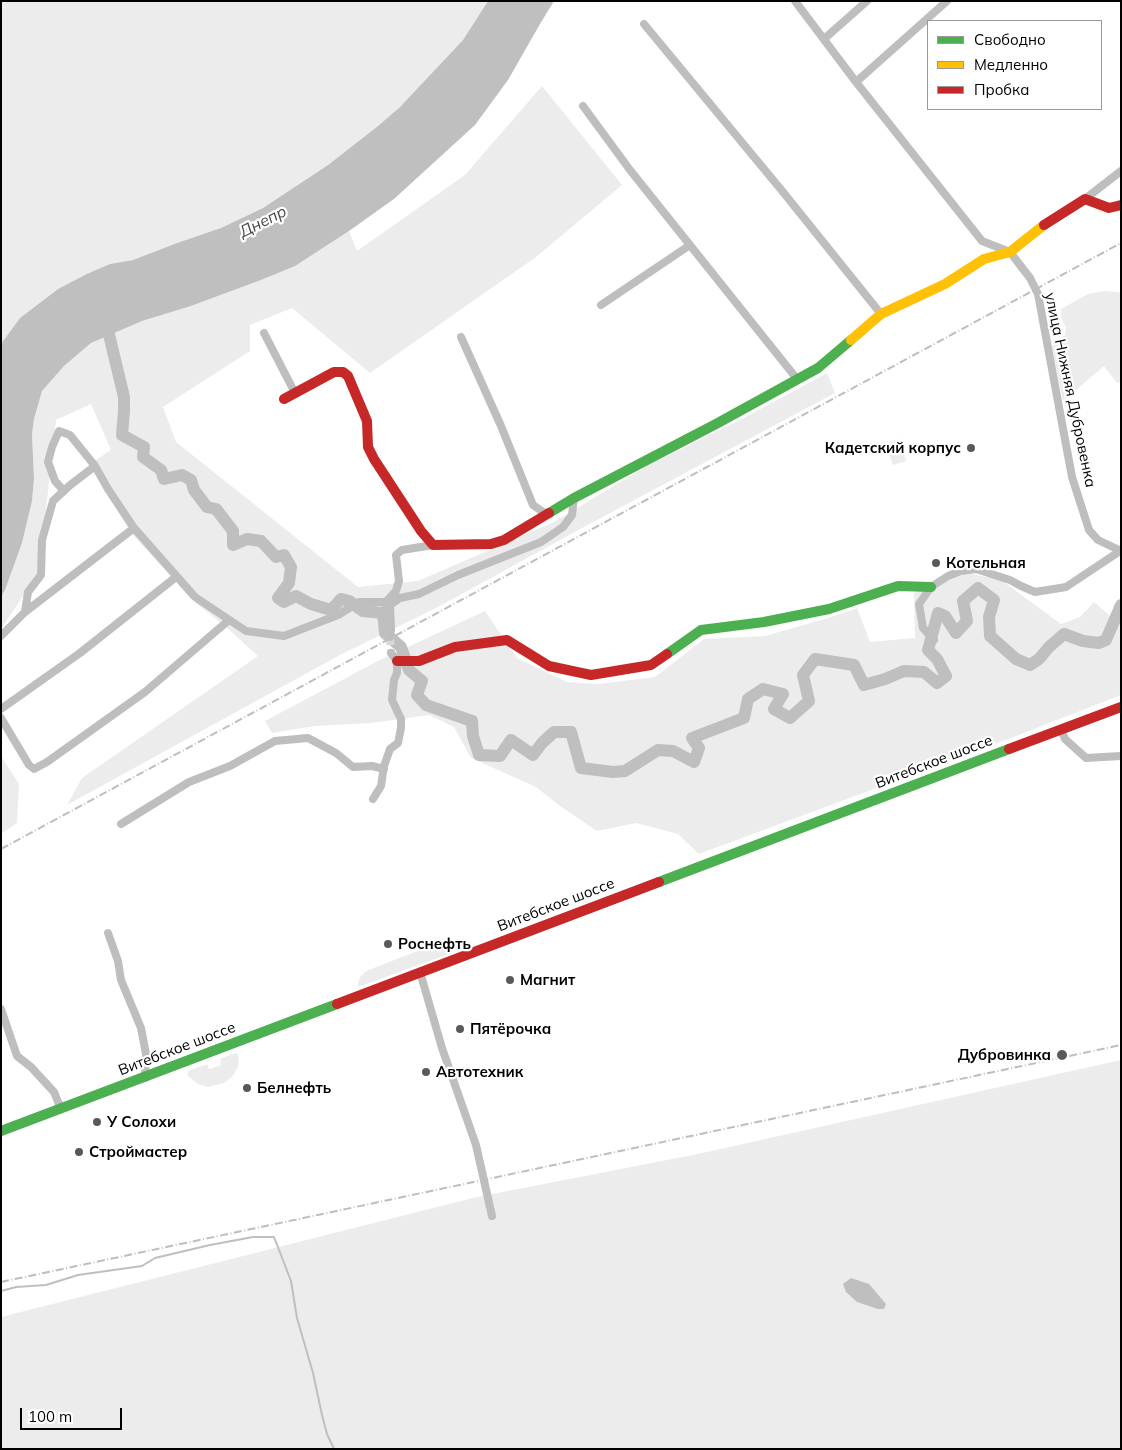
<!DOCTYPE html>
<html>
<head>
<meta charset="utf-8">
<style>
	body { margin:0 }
	#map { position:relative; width:1122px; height:1450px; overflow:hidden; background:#fff; font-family:Mulish,sans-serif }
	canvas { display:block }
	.frame { position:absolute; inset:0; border:2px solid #000; pointer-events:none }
	.legend { position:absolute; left:927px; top:20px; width:175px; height:90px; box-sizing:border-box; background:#fff; border:1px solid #999; margin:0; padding:6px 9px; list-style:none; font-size:15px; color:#000 }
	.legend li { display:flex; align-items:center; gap:10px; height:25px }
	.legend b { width:25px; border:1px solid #999 }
	.scale { position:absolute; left:20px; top:1408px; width:102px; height:22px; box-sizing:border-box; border:2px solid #000; border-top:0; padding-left:6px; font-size:15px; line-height:18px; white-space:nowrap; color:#000; -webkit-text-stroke:4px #fff; paint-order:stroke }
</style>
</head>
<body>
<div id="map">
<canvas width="1122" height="1450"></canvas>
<div class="frame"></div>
<ul class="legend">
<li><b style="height:6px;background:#4caf50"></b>Свободно</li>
<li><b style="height:6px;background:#ffc107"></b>Медленно</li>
<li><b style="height:6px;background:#c62828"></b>Пробка</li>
</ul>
<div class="scale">100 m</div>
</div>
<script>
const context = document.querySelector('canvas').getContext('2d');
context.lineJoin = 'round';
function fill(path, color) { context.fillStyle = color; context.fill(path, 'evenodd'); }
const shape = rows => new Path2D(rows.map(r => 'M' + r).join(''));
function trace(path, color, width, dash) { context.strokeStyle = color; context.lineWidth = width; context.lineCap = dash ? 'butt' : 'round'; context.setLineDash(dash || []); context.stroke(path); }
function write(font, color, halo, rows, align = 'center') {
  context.font = font + ' Mulish,sans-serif'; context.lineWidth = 4.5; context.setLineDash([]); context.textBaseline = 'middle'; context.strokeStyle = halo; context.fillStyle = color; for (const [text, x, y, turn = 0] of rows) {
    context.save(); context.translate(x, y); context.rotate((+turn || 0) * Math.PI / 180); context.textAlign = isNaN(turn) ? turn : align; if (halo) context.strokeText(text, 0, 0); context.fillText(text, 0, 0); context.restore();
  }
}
const green = shape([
	[1,1,488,1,463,40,400,107,378,126,328,165,263,208,221,228,177,243,133,260,110,264,58,289,20,318,1,344],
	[542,86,622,185,536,257,370,373,292,308,250,325,250,351,163,407,176,442,358,587,418,581,554,522,645,467,740,420,827,373,835,393,582,528,438,607,338,656,67,805,82,778,258,656,226,627,195,602,131,533,90,464,111,450,91,404,56,420,39,572,1,629,1,597,5,590,22,543,32,501,34,479,32,434,34,419,42,391,64,366,91,343,118,331,142,321,191,306,261,280,294,266,349,231,357,251,465,175],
	[1104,291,1119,292,1121,294,1121,382,1117,383,1104,366,1063,401,1052,347,1065,335,1066,328,1061,317,1061,309,1088,294],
	[898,439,906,461,893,465,885,444],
	[968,573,1001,580,1061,624,1080,617,1094,602,1110,616,1121,599,1121,695,1011,738,699,854,678,834,636,823,597,831,560,806,536,787,471,758,454,727,429,715,371,723,315,726,272,733,265,721,376,662,485,611,517,658,567,682,599,684,655,677,704,639,765,636,828,618,857,608,870,642,915,638,914,593],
	[1,756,19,784,17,823,1,834],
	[433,945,444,946,449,954,358,987,358,983,360,977,366,971],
	[235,1053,238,1054,239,1058,238,1067,233,1076,224,1083,208,1087,198,1084,188,1076,188,1071,191,1070,207,1064,209,1069,221,1065,220,1059],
	[1121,1060,1121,1449,1,1449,1,1317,477,1197,698,1154]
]);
const water = shape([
	[488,1,554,1,540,24,508,80,475,125,394,199,349,231,295,266,261,280,191,306,142,321,91,343,64,366,42,391,34,419,32,434,34,479,32,501,22,543,5,590,1,597,1,344,20,318,58,289,87,274,110,264,133,260,177,243,221,228,263,208,328,165,378,126,400,107,463,40],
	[851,1278,869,1284,886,1304,884,1309,878,1309,857,1302,846,1292,843,1284]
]);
const stream = shape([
	[1,1291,16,1287,46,1285,78,1275,142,1266,155,1258,210,1245,253,1237,274,1237,291,1281,297,1318,313,1373,322,1415,327,1434,334,1449]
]);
const river = shape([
	[105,318,124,397,124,411,122,435,144,447,143,457,161,470,164,479,182,475,191,480,194,490,207,507,216,509,233,531,233,545,247,539,261,541,276,557,284,555,291,567,289,583,278,598,284,602,296,596,311,604,331,610,341,599,349,601,363,611,383,613,385,633,401,647,409,670,422,681,417,695,426,705,472,721,473,736,479,755,500,756,511,740,533,755,542,743,554,732,571,732,581,768,613,772,625,771,658,750,673,751,694,762,699,748,692,738,744,718,748,699,763,689,783,694,774,709,790,718,809,701,803,675,815,659,854,665,864,685,885,679,904,671,924,672,937,683,946,676,937,659,928,650,938,613,945,616,956,633,967,621,963,601,978,588,994,600,989,617,990,636,1016,659,1030,665,1039,659,1049,647,1064,634,1083,641,1099,643,1106,640,1121,605]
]);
const streetTunnel = shape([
	[390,637,391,653]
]);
const street = shape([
	[795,1,856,82],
	[947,1,856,82,982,241,1010,252,1030,278,1038,294,1072,477,1089,530,1098,540,1121,551],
	[644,24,783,192,881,314],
	[824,39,867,1],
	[583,106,630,170,797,379],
	[1085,199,1121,171],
	[601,305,690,245],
	[264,333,295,393],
	[461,337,501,426,533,505,546,514],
	[64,491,55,481,48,462,52,447,59,431,70,435,95,466],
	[386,607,386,602,396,591,399,581,396,555,402,550,433,545],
	[25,612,28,592,41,575,42,540,53,501,69,486,95,466,108,489,134,528,195,597,246,631,284,636,338,615,359,602,386,602],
	[1,636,25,612,134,528],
	[390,637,391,630,390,605,400,598,419,594,458,575,541,542,563,527,572,515,574,498],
	[934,640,923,628,919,604,931,587,948,576,961,571,976,569,1010,580,1021,586,1035,592,1066,587,1120,551],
	[1,709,80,653,176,577],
	[1,718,29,765,34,769,47,762,145,692,229,620],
	[1061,729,1065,739,1086,758,1121,756],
	[373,799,381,786,384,766,390,749,398,743,401,728,401,719,392,700,394,680,397,673,397,661,391,653],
	[121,824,189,782,230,766,275,741,308,738,336,753,353,767,372,766,384,769],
	[108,933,118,961,121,980,141,1028,146,1054,145,1078],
	[420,972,442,1048,476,1145,492,1216],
	[1,1009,17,1056,31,1067,54,1092,61,1109]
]);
const fast = shape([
	[549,513,574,498,716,424,818,368,851,340],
	[667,654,701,630,764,622,829,609,898,586,931,587],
	[659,882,1009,749],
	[1,1131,337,1004]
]);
const slow = shape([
	[851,340,881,314,945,284,984,259,1010,252,1044,225]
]);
const jam = shape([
	[1044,225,1085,199,1109,208,1121,205],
	[284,399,334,372,343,372,348,376,367,421,368,447,374,459,421,531,433,545,491,544,504,540,549,513],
	[397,661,419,661,455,647,507,640,549,666,591,675,651,665,667,654],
	[1009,749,1121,707],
	[337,1004,659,882]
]);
const rail = shape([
	[1,849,1121,243],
	[1,1282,1121,1045]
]);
const markers = [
	[971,448,5,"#595959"],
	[936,563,5,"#595959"],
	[388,944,5,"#595959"],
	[510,980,5,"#595959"],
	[460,1029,5,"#595959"],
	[1062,1055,6,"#595959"],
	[426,1072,5,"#595959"],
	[247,1088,5,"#595959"],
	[97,1122,5,"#595959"],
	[79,1152,5,"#595959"]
];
const streetNames = [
	["улица Нижняя Дубровенка",1070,390,78],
	["Витебское шоссе",934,762,-21],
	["Витебское шоссе",556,905,-21],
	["Витебское шоссе",177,1049,-21]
];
const poiNames = [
	["Кадетский корпус",961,448,"right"],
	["Котельная",946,563],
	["Роснефть",398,944],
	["Магнит",520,980],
	["Пятёрочка",470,1029],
	["Дубровинка",1051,1055,"right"],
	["Автотехник",436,1072],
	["Белнефть",257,1088],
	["У Солохи",107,1122],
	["Строймастер",89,1152]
];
const waterNames = [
	["Днепр",263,222,-27]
];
fill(green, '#ececec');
fill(water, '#bfbfbf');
trace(stream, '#bfbfbf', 2);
trace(river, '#bfbfbf', 12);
trace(streetTunnel, '#d9d9d9', 8, [8, 4]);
trace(street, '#bebebe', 8);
trace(fast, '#4caf50', 10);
trace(slow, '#ffc107', 10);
trace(jam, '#c62828', 10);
trace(rail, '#bebebe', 2, [8, 2.5, 1, 2.5]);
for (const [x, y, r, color] of markers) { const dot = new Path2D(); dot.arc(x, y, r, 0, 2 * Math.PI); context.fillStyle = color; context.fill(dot); trace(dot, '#fff', 2); }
write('15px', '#000', '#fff', streetNames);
write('bold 15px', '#000', '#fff', poiNames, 'left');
write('italic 16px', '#444', '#fff', waterNames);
</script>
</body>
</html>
